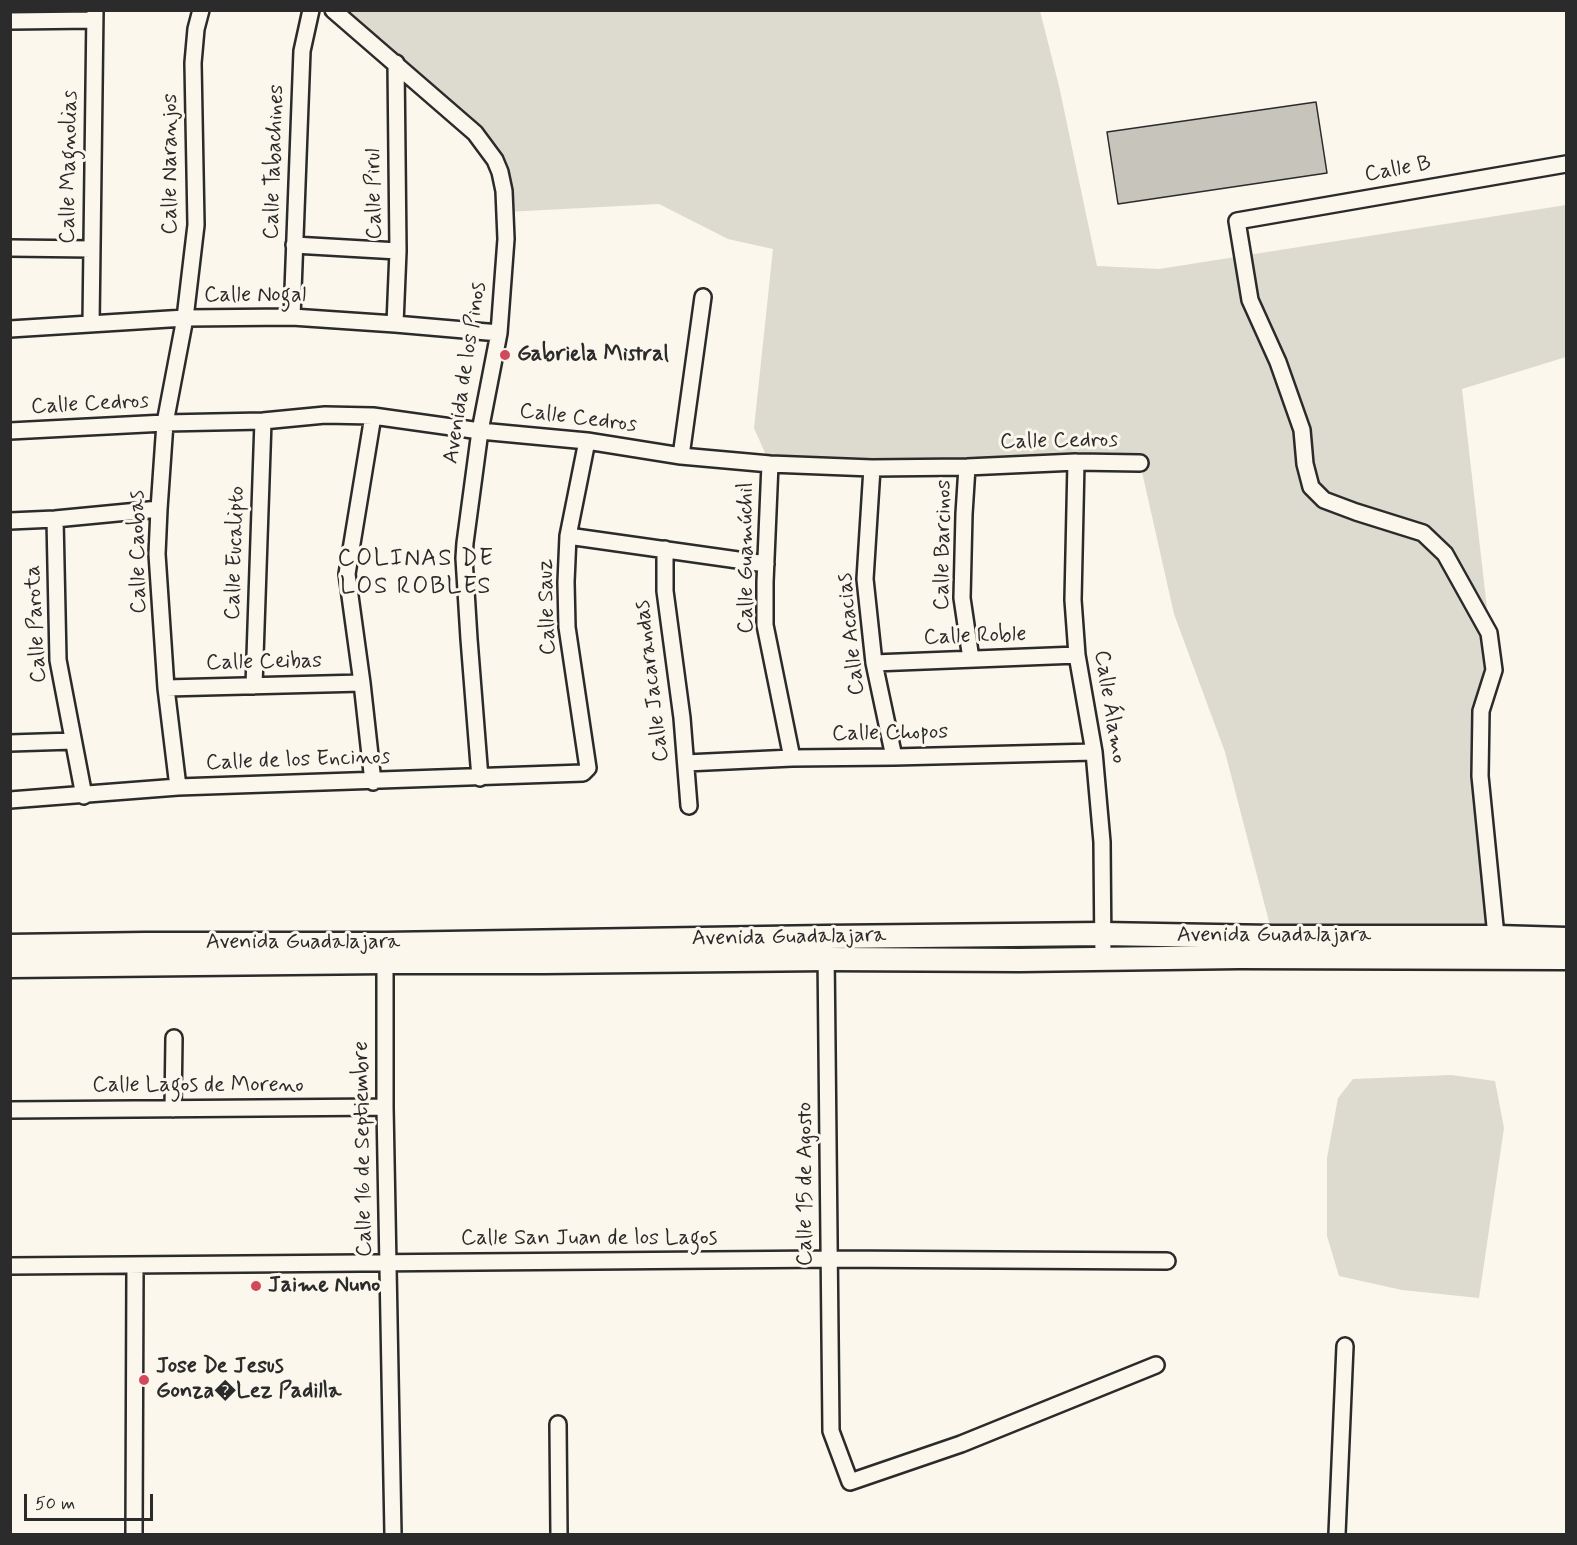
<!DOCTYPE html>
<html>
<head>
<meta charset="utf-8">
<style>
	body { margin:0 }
	#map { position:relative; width:1577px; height:1545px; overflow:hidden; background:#fbf7ec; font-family:Mynerve,sans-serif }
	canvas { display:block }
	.frame { position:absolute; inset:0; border:12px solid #2b2b2b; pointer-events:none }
	.scale { position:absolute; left:24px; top:1494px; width:129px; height:27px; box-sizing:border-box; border:3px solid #2b2b2b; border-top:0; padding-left:8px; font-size:18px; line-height:21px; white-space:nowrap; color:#2b2b2b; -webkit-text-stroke:4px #fbf7ec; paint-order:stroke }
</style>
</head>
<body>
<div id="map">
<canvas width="1577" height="1545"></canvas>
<div class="frame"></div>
<div class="scale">50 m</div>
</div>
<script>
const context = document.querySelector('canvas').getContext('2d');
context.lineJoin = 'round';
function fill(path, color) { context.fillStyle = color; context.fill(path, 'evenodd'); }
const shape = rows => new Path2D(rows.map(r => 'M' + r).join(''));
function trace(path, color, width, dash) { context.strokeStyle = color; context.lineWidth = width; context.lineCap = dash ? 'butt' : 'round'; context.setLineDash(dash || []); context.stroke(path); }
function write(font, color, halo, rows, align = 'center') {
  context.font = font + ' Mynerve,sans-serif'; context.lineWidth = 6; context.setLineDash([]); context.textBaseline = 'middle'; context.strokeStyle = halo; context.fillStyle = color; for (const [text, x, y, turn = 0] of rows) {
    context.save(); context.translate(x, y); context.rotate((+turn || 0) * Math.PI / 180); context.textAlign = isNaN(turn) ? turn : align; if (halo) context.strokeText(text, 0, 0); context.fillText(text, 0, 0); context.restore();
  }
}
const green = shape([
	[333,11,1040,11,1059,86,1097,266,1159,269,1566,205,1566,357,1462,389,1494,670,1481,711,1497,937,1273,937,1225,752,1174,614,1140,463,770,464,754,428,773,249,728,239,659,204,506,212,491,152],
	[1451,1075,1495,1081,1504,1128,1479,1298,1402,1290,1339,1276,1327,1236,1327,1158,1338,1098,1353,1079]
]);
const building = shape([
	[1316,102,1327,173,1118,204,1107,132,1316,102]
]);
const street = shape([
	[333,10,475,133,495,160,500,172,504,191,506,239,499,333,480,431,465,543,464,558,469,639,480,778],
	[10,21,94,20],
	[294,245,398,251],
	[10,248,92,249],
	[292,317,302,51,311,10],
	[91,324,95,10],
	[395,324,398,251,396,63],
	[10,329,185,318,292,317,395,324,499,333],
	[373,416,347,574,362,683,373,782],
	[10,431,165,423,263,421,325,415,373,416,480,431,587,441,681,456,770,464,872,468,967,467,1076,462,1140,463],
	[681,456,703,297],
	[1076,462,1073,600,1077,655,1094,752,1102,842,1103,959],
	[770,464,765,582,765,625,792,758],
	[967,467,964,514,962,598,971,659],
	[872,468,865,579,874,663,894,757],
	[55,519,58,660,84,796],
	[10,521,55,519,159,509],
	[568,536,766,564],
	[665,549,665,591,682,718,689,806],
	[874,663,1077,655],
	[254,686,263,421],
	[166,688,362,683],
	[10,743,73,741],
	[686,763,792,758,894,757,1094,752],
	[178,787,166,688,157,554,159,509,165,423,185,318,196,225,193,63,196,29,201,10],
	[10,800,178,787,583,773,588,768,567,627,566,582,568,536,587,441],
	[1497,946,1480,776,1481,711,1494,670,1489,633,1445,554,1423,533,1356,512,1324,500,1311,487,1305,464,1302,430,1278,362,1250,300,1237,221,1566,164],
	[826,952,831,1431,850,1482,961,1444,1156,1365],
	[385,953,385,1107,393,1534],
	[173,1109,174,1038],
	[10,1110,385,1107],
	[10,1266,829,1259,1167,1261],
	[558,1424,559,1534],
	[134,1534,135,1266],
	[1337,1534,1345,1346]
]);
const secondary = shape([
	[10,946,145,944,385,944,826,937,1102,934,1273,937,1497,937,1566,939],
	[10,966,385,962,544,962,827,959,1020,960,1239,957,1566,958]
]);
const markers = [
	[505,355,6,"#d1495b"],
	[256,1286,6,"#d1495b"],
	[144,1380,6,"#d1495b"]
];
const streetNames = [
	["Calle Tabachines",275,162,-88],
	["Calle Naranjos",171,164,-90],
	["Calle Magnolias",70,167,-89],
	["Calle B",1398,170,-10],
	["Calle Pirul",375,194,-91],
	["Calle Nogal",255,296],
	["Avenida de los Pinos",466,373,-81],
	["Calle Cedros",90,405,-3],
	["Calle Cedros",578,419,7],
	["Calle Cedros",1059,442,-1],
	["Calle Barcinos",944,545,-89],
	["Calle Caobas",139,552,-91],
	["Calle Eucalipto",236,553,-88],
	["Calle Guamúchil",747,558,-90],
	["Calle Sauz",548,607,-92],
	["Calle Parota",37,624,-93],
	["Calle Acacias",852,634,-96],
	["Calle Roble",975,637,-2],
	["Calle Ceibas",264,663,-1],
	["Calle Jacarandas",653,681,-97],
	["Calle Álamo",1109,707,81],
	["Calle Chopos",890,734,-1],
	["Calle de los Encinos",298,761,-2],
	["Avenida Guadalajara",1274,936],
	["Avenida Guadalajara",789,938,-1],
	["Avenida Guadalajara",303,943],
	["Calle Lagos de Moreno",198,1086],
	["Calle 16 de Septiembre",364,1149,-91],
	["Calle 15 de Agosto",806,1184,-90],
	["Calle San Juan de los Lagos",589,1239]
];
const poiNames = [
	["Gabriela Mistral",517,355],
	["Jaime Nuno",268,1286],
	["Jose De Jesus",156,1367],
	["Gonza�Lez Padilla",156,1392]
];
const neighbourhoodNames = [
	["COLINAS DE",416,560],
	["LOS ROBLES",416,588]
];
fill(green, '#dddad0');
fill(building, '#c7c4bc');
trace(building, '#2b2b2b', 1.5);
trace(street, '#2b2b2b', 20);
trace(secondary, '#2b2b2b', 27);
trace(street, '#fbf7ec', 15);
trace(secondary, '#fbf7ec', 22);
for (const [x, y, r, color] of markers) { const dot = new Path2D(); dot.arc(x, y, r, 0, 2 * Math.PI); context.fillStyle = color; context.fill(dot); trace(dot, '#fbf7ec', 2); }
write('22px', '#2b2b2b', '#fbf7ec', streetNames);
write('bold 22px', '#2b2b2b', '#fbf7ec', poiNames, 'left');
context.letterSpacing = '1.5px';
write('24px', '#2b2b2b', '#fbf7ec', neighbourhoodNames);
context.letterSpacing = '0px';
</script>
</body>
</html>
